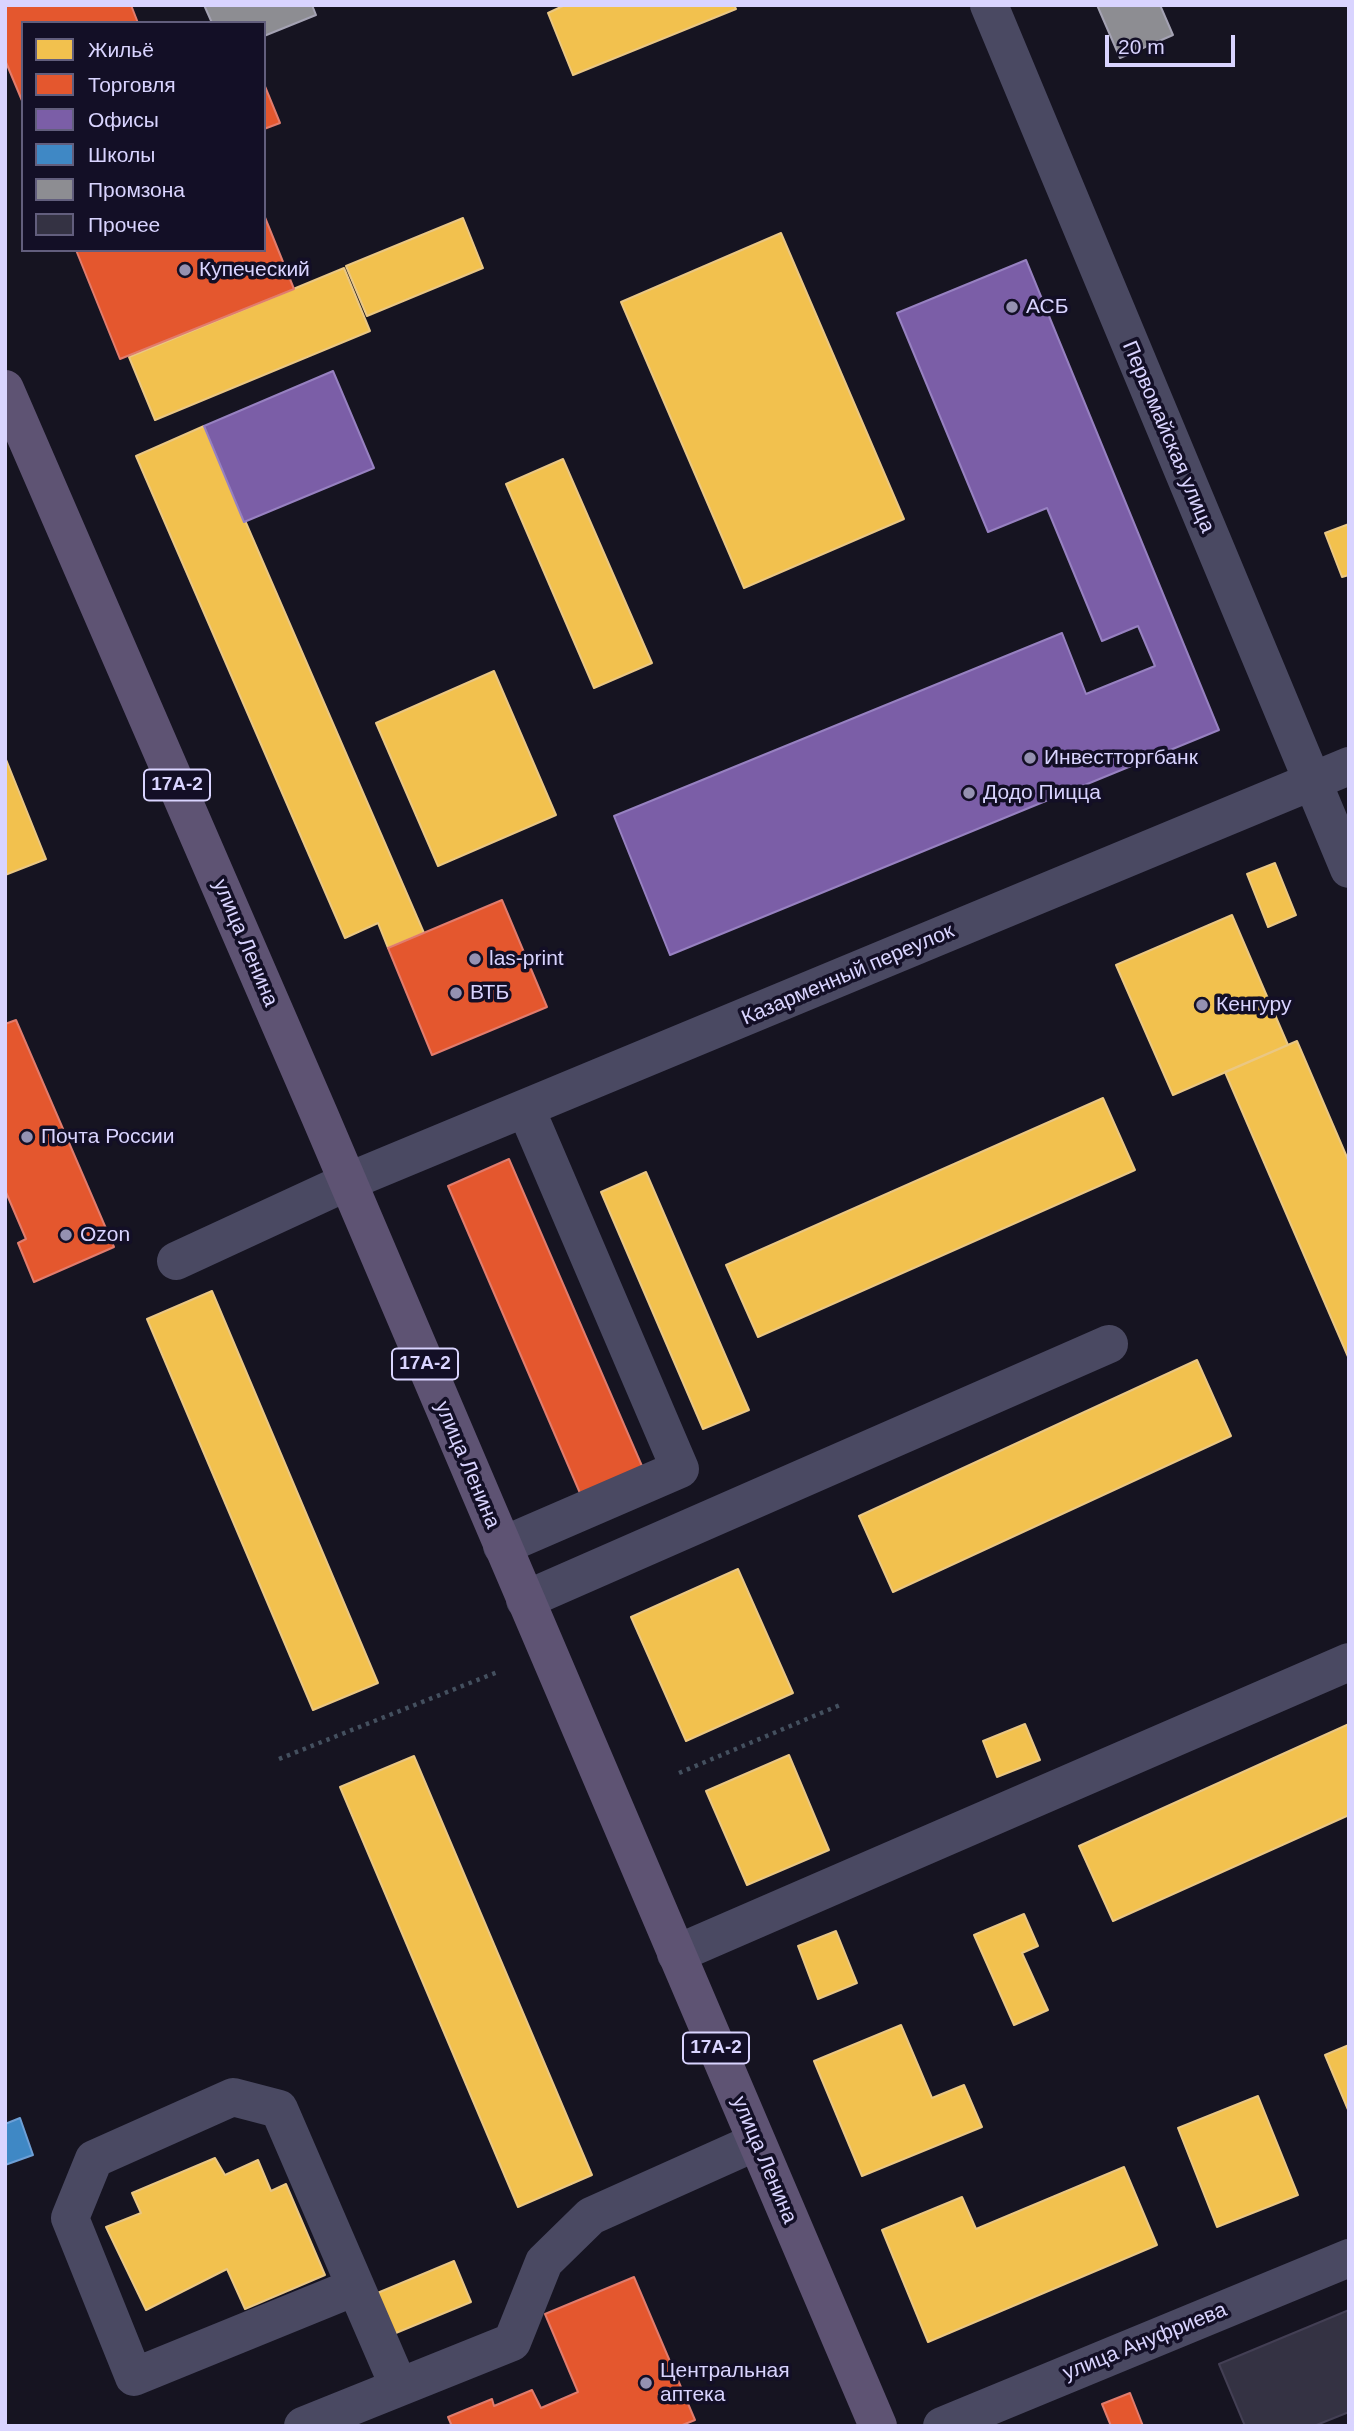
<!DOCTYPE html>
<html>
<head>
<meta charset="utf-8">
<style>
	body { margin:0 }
	#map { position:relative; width:1354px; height:2431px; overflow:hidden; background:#161421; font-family:Helvetica,sans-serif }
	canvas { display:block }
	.frame { position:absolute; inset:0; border:7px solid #d9d4ff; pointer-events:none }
	.legend { position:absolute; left:21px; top:21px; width:245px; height:231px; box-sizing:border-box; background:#130f26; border:2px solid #625e7d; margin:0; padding:9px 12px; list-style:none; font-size:21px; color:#d9d4ff }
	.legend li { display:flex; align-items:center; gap:14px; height:35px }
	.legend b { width:35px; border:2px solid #625e7d }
	.scale { position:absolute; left:1105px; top:35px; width:130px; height:32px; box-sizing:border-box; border:4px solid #d9d4ff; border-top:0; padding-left:9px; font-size:21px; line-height:24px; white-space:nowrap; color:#d9d4ff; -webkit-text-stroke:5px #130f26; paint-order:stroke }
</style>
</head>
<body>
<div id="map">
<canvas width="1354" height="2431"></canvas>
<div class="frame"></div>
<ul class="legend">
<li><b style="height:19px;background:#f2c14e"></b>Жильё</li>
<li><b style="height:19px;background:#e4572e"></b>Торговля</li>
<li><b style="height:19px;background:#7b5ea7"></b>Офисы</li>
<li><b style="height:19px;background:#3f88c5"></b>Школы</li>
<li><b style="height:19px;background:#8d8d92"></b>Промзона</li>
<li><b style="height:19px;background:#343243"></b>Прочее</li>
</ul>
<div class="scale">20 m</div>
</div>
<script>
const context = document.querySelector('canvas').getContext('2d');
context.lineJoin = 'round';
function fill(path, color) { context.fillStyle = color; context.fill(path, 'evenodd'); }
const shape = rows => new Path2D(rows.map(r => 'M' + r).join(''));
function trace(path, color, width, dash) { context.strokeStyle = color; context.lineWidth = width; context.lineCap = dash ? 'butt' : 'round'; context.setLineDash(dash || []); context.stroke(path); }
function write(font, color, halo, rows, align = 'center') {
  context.font = font + ' Helvetica,sans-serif'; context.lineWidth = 7; context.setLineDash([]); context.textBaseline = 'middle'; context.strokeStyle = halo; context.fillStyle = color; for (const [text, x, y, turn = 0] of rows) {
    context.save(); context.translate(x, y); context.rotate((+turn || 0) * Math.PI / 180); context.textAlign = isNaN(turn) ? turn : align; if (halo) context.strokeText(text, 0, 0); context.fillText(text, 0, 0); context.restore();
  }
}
const homes = shape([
	[565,5,734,5,736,9,573,75,548,13,565,5],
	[463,218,483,268,367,316,346,266,463,218],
	[781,233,904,519,744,588,621,302,781,233],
	[344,268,370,331,155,420,129,357,344,268],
	[204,426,424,933,388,948,378,923,345,938,136,456,204,426],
	[563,459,652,663,594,688,506,484,563,459],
	[1349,524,1349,575,1342,577,1325,533,1349,524],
	[494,671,556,815,438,866,376,723,494,671],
	[5,757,46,859,5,875,5,757],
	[1275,863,1296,915,1268,927,1247,874,1275,863],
	[1232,915,1288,1045,1173,1095,1116,965,1232,915],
	[1297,1041,1349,1162,1349,1359,1225,1072,1297,1041],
	[1103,1098,1135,1170,758,1337,726,1265,1103,1098],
	[646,1172,749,1410,703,1429,601,1192,646,1172],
	[212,1291,378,1683,313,1710,147,1319,212,1291],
	[1197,1360,1231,1436,893,1592,859,1516,1197,1360],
	[738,1569,793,1693,686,1741,631,1617,738,1569],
	[1025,1724,1040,1760,997,1777,983,1741,1025,1724],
	[1349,1724,1349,1815,1113,1921,1079,1846,1349,1724],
	[789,1755,829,1850,747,1885,706,1791,789,1755],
	[414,1756,592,2175,518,2207,340,1787,414,1756],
	[1024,1914,1038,1946,1022,1953,1048,2010,1014,2025,974,1935,1024,1914],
	[836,1931,857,1983,818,1999,798,1946,836,1931],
	[901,2025,932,2098,964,2085,982,2127,862,2176,814,2061,901,2025],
	[1349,2045,1349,2112,1325,2055,1349,2045],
	[1258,2096,1298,2195,1217,2227,1178,2128,1258,2096],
	[215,2158,225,2175,258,2160,271,2191,286,2184,325,2275,245,2309,227,2269,146,2310,106,2227,141,2213,132,2193,215,2158],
	[1124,2167,1157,2245,928,2342,882,2230,962,2197,976,2229,1124,2167],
	[454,2261,471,2302,391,2335,375,2294,454,2261]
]);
const shops = shape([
	[5,5,131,5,138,23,23,23,23,103,5,60,5,5],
	[264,84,280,123,264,129,264,84],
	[264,215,294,289,120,359,76,250,264,250,264,215],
	[502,900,547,1007,432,1055,388,948,502,900],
	[16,1020,114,1247,34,1282,18,1243,26,1239,5,1190,5,1024,16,1020],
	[509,1159,645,1473,583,1500,448,1186,509,1159],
	[634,2277,695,2420,680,2426,448,2426,451,2424,448,2417,492,2399,494,2406,532,2390,541,2408,578,2392,545,2314,634,2277],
	[1130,2393,1143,2426,1111,2426,1102,2404,1130,2393]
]);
const offices = shape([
	[1026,260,1219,730,670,955,614,816,1062,633,1086,694,1155,666,1138,626,1102,641,1047,508,988,532,897,313,1026,260],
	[333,371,374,468,244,522,204,426,333,371]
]);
const schools = shape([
	[20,2118,33,2155,5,2165,5,2124,20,2118]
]);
const industry = shape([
	[204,5,312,5,316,15,264,36,264,23,212,23,204,5],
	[1097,5,1160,5,1173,35,1120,58,1097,5]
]);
const building = shape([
	[1349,2310,1349,2412,1314,2426,1245,2426,1219,2364,1349,2310]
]);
const path = shape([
	[279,1759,500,1671],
	[679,1773,840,1705]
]);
const minor = shape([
	[989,5,1349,869],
	[176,1261,347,1182,1349,766],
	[502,1546,680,1469,526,1109],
	[525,1600,1109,1344],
	[676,1954,1349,1662],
	[355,2287,134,2377,70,2218,94,2159,233,2097,279,2109,399,2387],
	[303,2426,512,2342,544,2262,591,2216,756,2142],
	[942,2426,1349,2258]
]);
const major = shape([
	[5,389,319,1114,878,2426]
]);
const markers = [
	[185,270,7,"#9591b1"],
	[1012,307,7,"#9591b1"],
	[1030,758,7,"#9591b1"],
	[969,793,7,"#9591b1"],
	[475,959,7,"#9591b1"],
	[456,993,7,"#9591b1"],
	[1202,1005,7,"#9591b1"],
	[27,1137,7,"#9591b1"],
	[66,1235,7,"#9591b1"],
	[646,2383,7,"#9591b1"]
];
const shields = [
	[177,785,66],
	[425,1364,66],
	[716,2048,66]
];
const shieldNames = [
	["17А-2",177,785],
	["17А-2",425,1364],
	["17А-2",716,2048]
];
const poiNames = [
	["Купеческий",199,270],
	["АСБ",1026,307],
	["Инвестторгбанк",1044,758],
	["Додо Пицца",983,793],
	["las-print",489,959],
	["ВТБ",470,993],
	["Кенгуру",1216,1005],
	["Почта России",41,1137],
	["Ozon",80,1235],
	["Центральная",660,2371],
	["аптека",660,2395]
];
const streetNames = [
	["Первомайская улица",1168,437,67],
	["улица Ленина",245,943,67],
	["Казарменный переулок",848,975,-23],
	["улица Ленина",467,1465,67],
	["улица Ленина",764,2160,67],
	["улица Ануфриева",1145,2342,-22]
];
fill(homes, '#f2c14e');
trace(homes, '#eac783', 2);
fill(shops, '#e4572e');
trace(shops, '#e17c6d', 2);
fill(offices, '#7b5ea7');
trace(offices, '#9781c1', 2);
fill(schools, '#3f88c5');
trace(schools, '#6d9fd6', 2);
fill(industry, '#8d8d92');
trace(industry, '#a4a2b3', 2);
fill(building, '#343243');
trace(building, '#433f54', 2);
trace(path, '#44505f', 4.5, [3.5, 5]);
trace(minor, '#4a4962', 38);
trace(major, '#5e5373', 38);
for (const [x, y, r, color] of markers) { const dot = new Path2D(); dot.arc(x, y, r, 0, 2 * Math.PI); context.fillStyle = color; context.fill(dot); trace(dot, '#130f26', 2.5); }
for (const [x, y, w] of shields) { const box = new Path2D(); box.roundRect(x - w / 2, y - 15.5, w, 31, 5); context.fillStyle = '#130f26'; context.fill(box); trace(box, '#d9d4ff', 2); }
write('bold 19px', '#d9d4ff', null, shieldNames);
write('21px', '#d9d4ff', '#130f26', poiNames, 'left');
write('21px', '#d9d4ff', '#130f26', streetNames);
</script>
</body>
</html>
